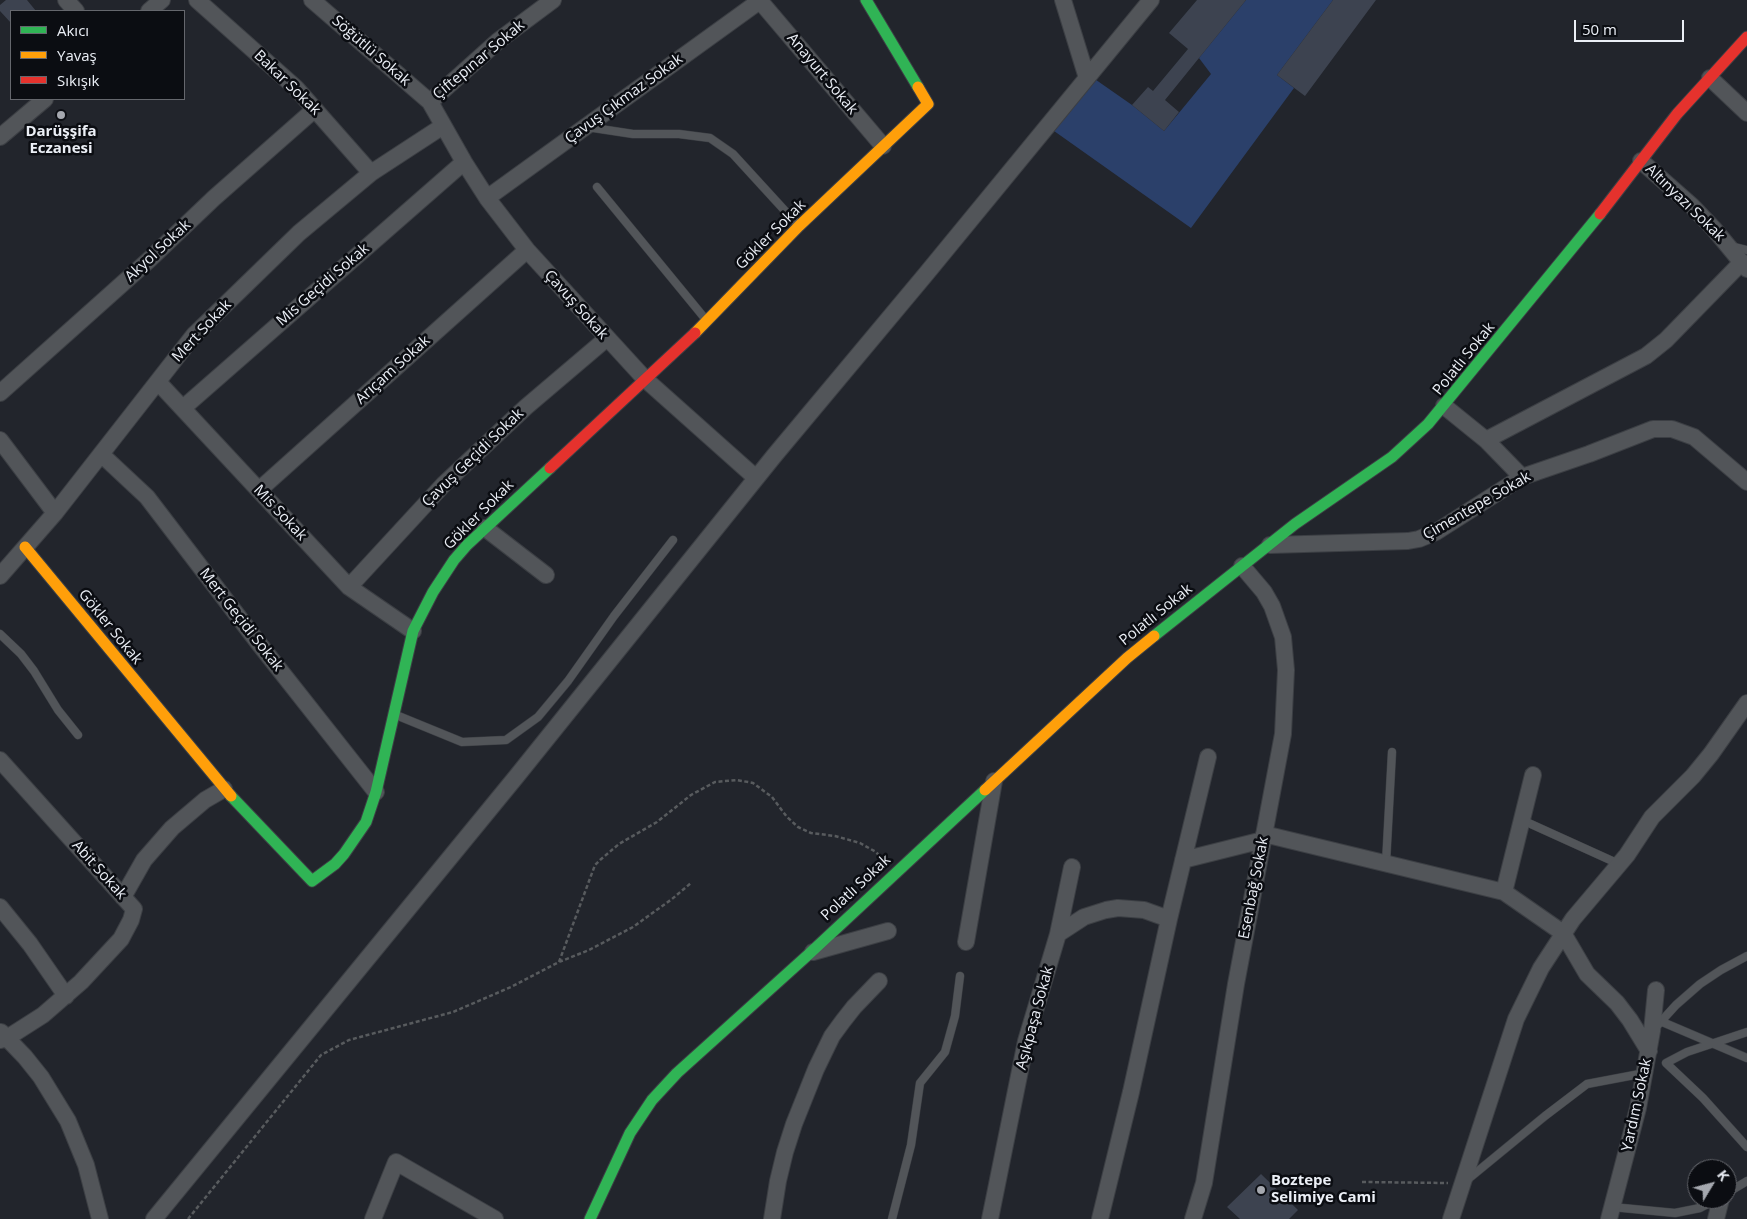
<!DOCTYPE html>
<html>
<head>
<meta charset="utf-8">
<style>
	body { margin:0 }
	#map { position:relative; width:1747px; height:1219px; overflow:hidden; background:#22252c; font-family:"Open Sans",sans-serif }
	canvas { display:block }
	.legend { position:absolute; left:10px; top:10px; width:175px; height:90px; box-sizing:border-box; background:#0b0d12; border:1px solid #65676d; margin:0; padding:6px 9px; list-style:none; font-size:15px; color:#ebeff6 }
	.legend li { display:flex; align-items:center; gap:10px; height:25px }
	.legend b { width:25px; border:1px solid #65676d }
	.north { position:absolute; left:1687px; top:1159px; width:50px; height:50px; box-sizing:border-box; background:#0b0d12; border:1px solid #65676d; border-radius:50%; rotate:53deg; font-size:14px; font-weight:700; line-height:20px; text-align:center; color:#ebeff6 }
	.north::after { content:''; display:block; margin:auto; width:18px; height:22px; background:#a5a8af; clip-path:polygon(50% 0,100% 100%,50% 72%,0 100%) }
	.scale { position:absolute; left:1574px; top:20px; width:110px; height:22px; box-sizing:border-box; border:2px solid #ebeff6; border-top:0; padding-left:6px; font-size:15px; line-height:18px; white-space:nowrap; color:#ebeff6; -webkit-text-stroke:4px #0b0d12; paint-order:stroke }
</style>
</head>
<body>
<div id="map">
<canvas width="1747" height="1219"></canvas>
<ul class="legend">
<li><b style="height:6px;background:#30b455"></b>Akıcı</li>
<li><b style="height:6px;background:#ff9f0a"></b>Yavaş</li>
<li><b style="height:6px;background:#e5322d"></b>Sıkışık</li>
</ul>
<div class="north">K</div>
<div class="scale">50 m</div>
</div>
<script>
const context = document.querySelector('canvas').getContext('2d');
context.lineJoin = 'round';
function fill(path, color) { context.fillStyle = color; context.fill(path, 'evenodd'); }
const shape = rows => new Path2D(rows.map(r => 'M' + r).join(''));
function trace(path, color, width, dash) { context.strokeStyle = color; context.lineWidth = width; context.lineCap = dash ? 'butt' : 'round'; context.setLineDash(dash || []); context.stroke(path); }
function write(font, color, halo, rows, align = 'center') {
  context.font = font + ' "Open Sans",sans-serif'; context.lineWidth = 5; context.setLineDash([]); context.textBaseline = 'middle'; context.strokeStyle = halo; context.fillStyle = color; for (const [text, x, y, turn = 0] of rows) {
    context.save(); context.translate(x, y); context.rotate((+turn || 0) * Math.PI / 180); context.textAlign = isNaN(turn) ? turn : align; if (halo) context.strokeText(text, 0, 0); context.fillText(text, 0, 0); context.restore();
  }
}
const green = shape([
	[1246,0,1333,0,1277,75,1294,88,1191,228,1047,126,1089,75,1132,105,1164,131,1211,74,1199,58]
]);
const building = shape([
	[6,0,27,0,36,11,11,11,11,23,0,11,0,5],
	[1197,0,1246,0,1165,100,1179,112,1164,131,1132,105,1148,87,1153,91,1188,49,1169,33],
	[1333,0,1376,0,1305,96,1277,75],
	[1261,1174,1298,1210,1289,1219,1240,1219,1227,1207]
]);
const path = shape([
	[559,962,595,865,600,860,619,844,657,822,691,795,715,782,737,780,753,783,772,797,787,817,798,827,811,833,835,836,860,843,876,852,883,860],
	[1362,1182,1448,1183],
	[188,1219,321,1055,349,1040,453,1012,511,987,559,962,589,950,633,927,672,899,691,883]
]);
const lane = shape([
	[587,127,633,134,679,134,710,138,733,154,798,225],
	[597,187,707,321],
	[1730,246,1747,250],
	[0,634,21,654,34,671,58,710,78,735],
	[396,715,462,742,506,740,538,717,568,681,614,616,673,540],
	[1522,820,1619,864],
	[1386,863,1392,752],
	[1660,1021,1747,1058],
	[1655,1028,1676,1005,1700,984,1721,970,1747,956],
	[1747,1032,1687,1052,1666,1063,1703,1098,1747,1147],
	[1467,1180,1545,1116,1587,1084,1645,1073],
	[1727,1193,1747,1181],
	[1612,1207,1675,1213,1700,1208,1717,1199],
	[892,1219,911,1145,920,1083,945,1052,955,1016,960,976]
]);
const street = shape([
	[66,0,76,11],
	[197,0,296,88,371,173],
	[312,0,430,102,464,162,487,198,527,250,645,379,756,478],
	[1063,0,1087,78],
	[760,1,883,146],
	[149,11,162,0],
	[1710,78,1747,113],
	[430,102,498,41,553,0],
	[0,137,45,99],
	[1641,161,1692,206,1714,229,1747,269],
	[487,198,761,0],
	[158,382,349,587,413,631],
	[0,393,150,259,214,198,315,109],
	[1444,406,1486,440,1522,477],
	[183,408,464,162],
	[0,440,55,513],
	[1486,440,1646,356,1666,340,1742,262],
	[101,454,147,497,260,645,376,792],
	[259,490,527,250],
	[485,528,546,575],
	[1270,545,1408,541,1419,539,1436,532,1522,477,1589,454,1653,429,1672,429,1694,437,1747,482],
	[0,576,55,513,194,335,299,233,371,173,443,126],
	[349,587,444,484,526,407,606,339],
	[0,760,134,909,131,920,121,939,81,982,43,1015,7,1038,0,1040],
	[1264,834,1504,892,1563,933,1587,974,1617,1003,1630,1020,1649,1051],
	[1183,860,1263,840],
	[1504,892,1533,775],
	[123,897,144,860,172,828,205,800,224,789],
	[0,907,30,944,66,996],
	[1058,934,1072,867],
	[966,942,994,781],
	[813,952,888,931],
	[1,1032,25,1057,41,1077,68,1121,86,1165,100,1219],
	[154,1219,516,777,774,456,926,274,1151,0],
	[373,1219,396,1162,495,1219],
	[772,1219,778,1181,785,1152,794,1124,816,1069,832,1036,843,1021,854,1007,879,981],
	[990,1219,1026,1041,1058,934,1084,917,1106,910,1118,908,1144,910,1169,919],
	[1100,1219,1131,1092,1169,919,1208,757],
	[1193,1219,1204,1183,1236,984,1283,734,1286,670,1283,637,1272,606,1264,592,1242,566],
	[1451,1219,1516,1019,1541,968,1573,919,1627,855,1652,817,1693,776,1711,754,1747,703],
	[1609,1219,1638,1108,1652,1031,1656,990],
	[1716,1219,1721,1199]
]);
const fast = shape([
	[866,0,918,87],
	[1154,636,1295,524,1392,457,1428,424,1600,214],
	[231,796,312,881,335,864,344,854,366,822,376,792,413,631,433,592,454,560,467,545,550,468],
	[590,1219,630,1133,652,1100,677,1073,809,954,985,790]
]);
const slow = shape([
	[695,333,799,226,928,104,918,87],
	[25,547,231,796],
	[985,790,1127,658,1154,636]
]);
const jam = shape([
	[1600,214,1677,114,1747,37],
	[550,468,695,333]
]);
const markers = [
	[61,115,5,"#a5a8af"],
	[1261,1190,5,"#a5a8af"]
];
const streetNames = [
	["Söğütlü Sokak",371,51,41],
	["Çiftepınar Sokak",479,60,-40],
	["Anayurt Sokak",822,74,50],
	["Bakar Sokak",287,83,44],
	["Çavuş Çıkmaz Sokak",624,99,-36],
	["Altınyazı Sokak",1685,203,44],
	["Gökler Sokak",771,235,-45],
	["Akyol Sokak",158,251,-43],
	["Mis Geçidi Sokak",323,285,-41],
	["Çavuş Sokak",576,305,48],
	["Mert Sokak",202,331,-47],
	["Polatlı Sokak",1464,359,-51],
	["Arıçam Sokak",393,370,-42],
	["Çavuş Geçidi Sokak",473,458,-44],
	["Çimentepe Sokak",1477,506,-30],
	["Mis Sokak",280,513,47],
	["Gökler Sokak",479,515,-45],
	["Polatlı Sokak",1156,615,-39],
	["Mert Geçidi Sokak",241,620,52],
	["Gökler Sokak",110,627,51],
	["Abit Sokak",99,870,48],
	["Polatlı Sokak",856,888,-43],
	["Esenbağ Sokak",1254,888,-79],
	["Aşıkpaşa Sokak",1035,1018,-75],
	["Yardım Sokak",1637,1105,-78]
];
const poiNames = [
	["Darüşşifa",61,132],
	["Eczanesi",61,149],
	["Boztepe",1271,1181,"left"],
	["Selimiye Cami",1271,1198,"left"]
];
fill(green, '#2b406a');
fill(building, '#3d4350');
trace(lane, '#3c3f44', 9);
trace(street, '#3c3f44', 18);
trace(fast, '#3c3f44', 13);
trace(slow, '#3c3f44', 13);
trace(jam, '#3c3f44', 13);
trace(path, '#585b5e', 2.5, [4, 2.5]);
trace(lane, '#525559', 8);
trace(street, '#525559', 16);
trace(fast, '#30b455', 11);
trace(slow, '#ff9f0a', 11);
trace(jam, '#e5322d', 11);
for (const [x, y, r, color] of markers) { const dot = new Path2D(); dot.arc(x, y, r, 0, 2 * Math.PI); context.fillStyle = color; context.fill(dot); trace(dot, '#0b0d12', 2); }
write('15px', '#ebeff6', '#0b0d12', streetNames);
write('bold 15px', '#ebeff6', '#0b0d12', poiNames);
</script>
</body>
</html>
